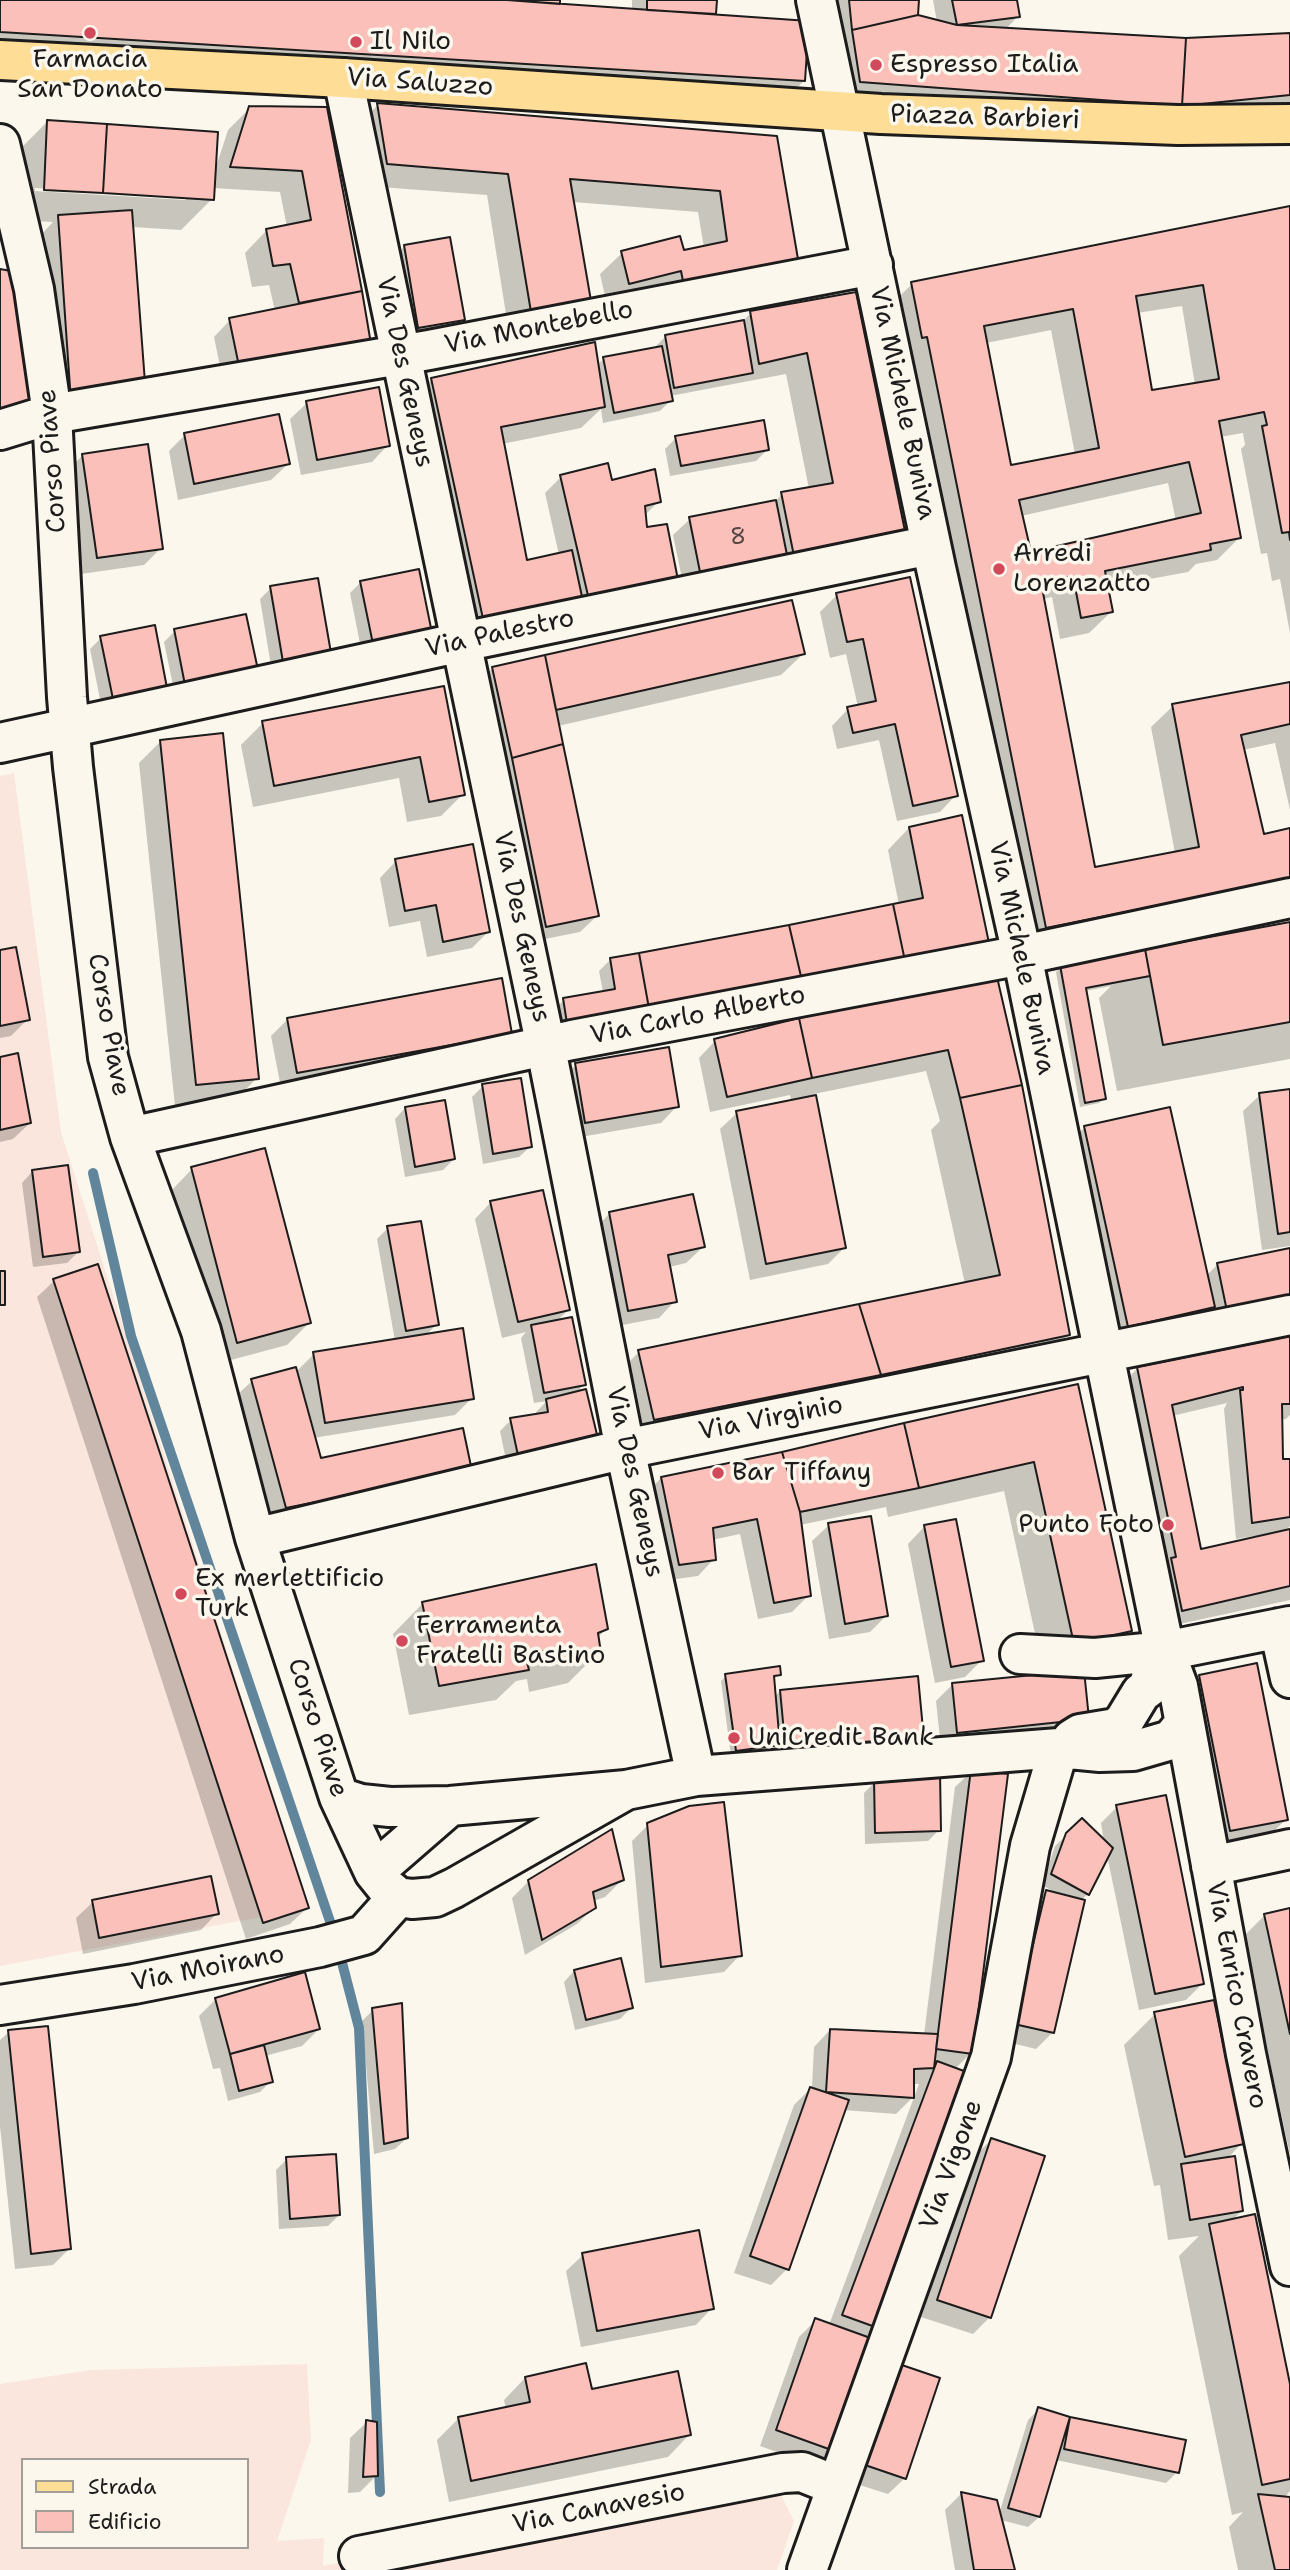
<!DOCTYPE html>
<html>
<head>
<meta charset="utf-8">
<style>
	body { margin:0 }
	#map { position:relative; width:1290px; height:2570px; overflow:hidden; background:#fbf7ec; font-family:"Shantell Sans",sans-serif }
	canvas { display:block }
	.legend { position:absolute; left:21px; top:2458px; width:228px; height:91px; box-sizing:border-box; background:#fbf7ec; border:2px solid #a29f99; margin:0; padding:9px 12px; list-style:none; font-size:21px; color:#1c1c1c }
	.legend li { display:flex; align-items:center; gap:14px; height:35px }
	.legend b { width:35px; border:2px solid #a29f99 }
</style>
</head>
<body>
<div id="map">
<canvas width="1290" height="2570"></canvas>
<ul class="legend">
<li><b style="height:9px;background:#fedd96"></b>Strada</li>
<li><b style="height:19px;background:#fcc0ba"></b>Edificio</li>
</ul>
</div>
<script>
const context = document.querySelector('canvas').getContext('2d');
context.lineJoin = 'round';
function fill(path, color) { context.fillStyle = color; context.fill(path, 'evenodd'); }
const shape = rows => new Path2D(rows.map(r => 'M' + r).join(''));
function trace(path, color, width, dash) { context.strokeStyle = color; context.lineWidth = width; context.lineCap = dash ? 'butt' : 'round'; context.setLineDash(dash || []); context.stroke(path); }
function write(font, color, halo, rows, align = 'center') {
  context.font = font + ' "Shantell Sans",sans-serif'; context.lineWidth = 7; context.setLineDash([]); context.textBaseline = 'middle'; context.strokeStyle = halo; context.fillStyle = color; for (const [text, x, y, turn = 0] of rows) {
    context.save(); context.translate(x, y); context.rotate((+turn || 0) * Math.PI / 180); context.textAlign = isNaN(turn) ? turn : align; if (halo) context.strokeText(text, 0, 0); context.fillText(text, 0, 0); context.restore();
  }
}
const built = shape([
	[14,773,61,1132,309,1908,0,1966,0,776],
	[307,2364,311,2440,277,2541,324,2538,323,2566,756,2478,780,2493,794,2521,777,2570,0,2570,0,2384,91,2370],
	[23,2460,247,2460,247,2547,23,2547]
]);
const shadow = shape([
	[0,0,558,0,558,5,632,10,632,0,715,0,715,16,804,81,782,102,0,54],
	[824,0,918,0,916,17,937,22,933,0,1016,0,1018,16,1006,29,1186,40,1290,35,1290,114,839,104],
	[378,105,775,138,797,265,607,305,600,274,622,253,683,252,704,248,698,212,573,202,590,301,509,333,487,195,366,186,356,126],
	[250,108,325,109,360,292,224,386,214,337,230,320,275,311,269,285,252,287,245,253,266,231,287,227,280,192,213,188,212,199,181,230,132,227,144,395,50,422,37,239,53,222,14,220,17,152,47,122,216,167,228,130],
	[35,188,186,197,186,200,35,191],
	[1290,207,1290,633,1280,579,1272,581,1267,553,1261,554,1241,449,1245,445,1243,433,1220,437,1239,538,1217,560,1196,564,1188,572,1106,587,1111,612,1089,633,1060,639,1052,597,1042,599,1093,869,1175,853,1151,727,1173,706,1290,683,1290,810,1275,743,1243,750,1262,836,1290,830,1290,896,1024,949,890,306,912,284],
	[1182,306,1195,385,1150,392,1137,313],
	[1051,330,1075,454,1009,467,986,343],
	[1168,483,1176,521,1030,554,1021,516],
	[405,246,463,320,452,331,407,338,394,257],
	[854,294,904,535,685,593,673,535,690,519,775,502,782,494,809,489,786,374,670,396,671,400,660,411,603,423,601,409,581,428,502,444,526,562,559,555,545,493,561,477,610,482,659,501,644,516,646,529,676,579,463,649,410,401,432,379,597,365,604,359,655,347,666,336,742,322,751,313],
	[307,403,388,445,372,462,301,475,290,419],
	[185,435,288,464,271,480,178,500,169,451],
	[676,438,767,450,756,461,670,476,665,449],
	[83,455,161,548,144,565,81,574,66,472],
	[361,582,430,632,362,654,350,593],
	[271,588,329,653,272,672,260,599],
	[837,595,956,795,940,812,897,821,879,740,837,749,832,726,848,709,858,707,846,654,830,658,820,612],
	[175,631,245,680,175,695,164,642],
	[101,638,165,687,102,709,90,649],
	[803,654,781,675,558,726,597,916,580,932,530,942,476,685,493,668],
	[443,688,463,794,441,816,407,822,399,778,253,807,241,745,263,723],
	[161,741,257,1078,235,1100,175,1106,139,763],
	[909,828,987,943,558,1040,553,1011,564,1000,603,992,599,971,610,960,899,905,888,850],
	[396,861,488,932,472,948,427,957,420,921,389,927,380,878],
	[1290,924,1290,1059,1117,1091,1099,998,1111,986,1085,991,1104,1098,1099,1103,1080,1107,1056,972,1061,967],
	[0,952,28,1019,11,1036,0,1038],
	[995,979,1069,1334,1038,1365,854,1403,885,1373,880,1373,850,1403,632,1441,617,1374,639,1352,965,1284,931,1130,940,1121,926,1071,814,1094,844,1248,828,1264,750,1280,720,1129,737,1113,791,1102,790,1095,710,1112,699,1058,715,1041],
	[288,1019,510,1033,493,1050,281,1088,271,1036],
	[0,1058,30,1123,13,1139,0,1142],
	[576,1065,677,1106,661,1123,569,1139,559,1081],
	[483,1086,530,1147,519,1157,483,1164,472,1097],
	[1260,1095,1290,1098,1290,1246,1262,1250,1243,1111],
	[405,1108,454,1159,443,1170,405,1177,395,1119],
	[1084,1128,1206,1276,1218,1264,1290,1249,1290,1319,1107,1348,1063,1150],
	[192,1169,309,1323,287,1345,216,1364,171,1191],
	[32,1172,78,1252,67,1263,33,1267,22,1183],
	[491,1202,568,1310,556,1322,584,1384,509,1475,500,1431,511,1420,537,1416,536,1412,547,1401,534,1403,521,1338,526,1332,502,1338,475,1219],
	[609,1214,703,1247,686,1263,669,1267,675,1301,659,1318,612,1327,593,1231],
	[388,1228,437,1324,426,1335,472,1398,455,1415,313,1438,319,1460,453,1487,270,1524,235,1397,252,1381,296,1372,314,1354,395,1341,377,1239],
	[54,1281,307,1908,290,1924,246,1939,37,1297],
	[1290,1338,1290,1415,1286,1419,1281,1419,1281,1461,1290,1460,1290,1526,1284,1532,1290,1531,1290,1600,1166,1627,1121,1385,1138,1368],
	[1227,1403,1224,1409,1236,1539,1254,1536,1255,1539,1200,1551,1172,1416],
	[1076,1386,1130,1631,1100,1661,1052,1672,1070,1735,941,1748,936,1701,952,1685,1044,1675,1004,1491,888,1517,886,1507,800,1525,809,1595,792,1612,758,1619,740,1534,712,1540,714,1559,698,1576,662,1581,645,1495,661,1478,783,1454],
	[829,1525,886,1616,870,1632,829,1639,812,1541],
	[924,1527,982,1660,965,1677,935,1683,908,1544],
	[423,1603,607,1628,597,1638,599,1652,568,1683,529,1692,527,1679,516,1681,496,1700,409,1715,393,1634],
	[779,1674,774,1679,774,1698,780,1691,916,1678,765,1774,763,1751,731,1756,721,1681,726,1676],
	[1200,1677,1286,1819,1255,1850,1200,1861,1170,1707],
	[972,1771,971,2053,955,2069,876,2327,865,2338,835,2451,819,2467,760,2446,799,2337,816,2320,829,2325,919,2084,912,2084,913,2097,896,2114,843,2110,787,2269,771,2285,734,2273,794,2105,812,2087,814,2047,830,2030,924,2035,955,1787],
	[875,1782,939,1830,928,1841,865,1844,864,1793],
	[1117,1807,1202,1984,1186,2000,1139,2010,1107,1855,1088,1894,1081,1900,1053,2032,1036,2049,999,2040,1030,1909,1046,1892,1058,1894,1042,1885,1055,1846,1082,1821,1104,1842,1101,1823],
	[648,1825,740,1955,724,1972,645,1983,632,1841],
	[622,1880,605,1897,593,1901,594,1908,577,1924,525,1955,512,1898,529,1881],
	[93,1902,217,1913,201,1930,83,1954,76,1918],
	[1290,1910,1290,2155,1243,1937,1265,1915],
	[574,1971,631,2008,620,2019,575,2030,564,1982],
	[216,1999,319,2029,302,2046,265,2056,271,2081,260,2092,228,2101,220,2068,213,2069,199,2016],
	[373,2010,407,2138,395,2149,374,2154,362,2021],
	[1155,2014,1242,2143,1227,2159,1242,2211,1231,2221,1290,2393,1290,2491,1284,2498,1290,2498,1290,2570,1238,2570,1229,2527,1243,2512,1232,2515,1179,2256,1199,2236,1168,2240,1160,2185,1154,2186,1124,2045],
	[9,2032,69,2249,53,2265,15,2269,0,2126,0,2040],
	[991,2140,990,2317,973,2334,921,2317,974,2157],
	[287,2159,339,2215,328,2226,279,2229,276,2170],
	[583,2255,712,2308,696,2325,581,2347,566,2271],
	[525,2378,591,2391,689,2435,668,2457,449,2502,437,2440,459,2418,506,2409,504,2400],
	[879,2382,905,2478,888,2494,847,2481],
	[1039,2409,1070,2419,1177,2472,1166,2483,1056,2460,1039,2517,1028,2527,1001,2520,1013,2570,955,2570,945,2510,961,2494,999,2514,1028,2420],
	[367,2422,376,2476,360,2492,348,2493,350,2438]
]);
const stream = shape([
	[93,1173,131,1336,335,1936],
	[339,1951,359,2028,380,2492]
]);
const building = shape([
	[0,0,507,0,809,21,805,81,0,32,0,0],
	[507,0,560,0,560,4,507,0],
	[647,0,717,0,716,14,647,10,647,0],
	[849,0,919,0,918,15,852,30,849,0],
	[952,0,1017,0,1020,17,957,25,952,0],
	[918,15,957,25,1186,38,1182,106,860,82,852,30,918,15],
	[1290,33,1290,95,1182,106,1186,38,1290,33],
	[377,103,777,136,799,265,684,286,681,271,629,284,621,251,680,236,684,250,727,241,720,191,570,179,591,301,531,312,508,174,387,164,377,103],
	[249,106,327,107,362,291,299,303,290,264,273,266,266,229,311,220,302,171,230,167,249,106],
	[47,120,107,124,103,193,44,190,47,120],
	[107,124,218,132,214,200,103,193,107,124],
	[1290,206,1290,540,1289,532,1282,533,1262,426,1267,425,1264,412,1219,421,1241,538,1210,544,1211,550,1105,571,1113,612,1081,618,1073,576,1041,582,1095,867,1199,847,1172,704,1290,682,1290,724,1241,735,1264,834,1290,828,1290,879,1046,928,927,337,922,338,911,282,1290,206],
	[1203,285,1219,379,1152,390,1136,296,1203,285],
	[1073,309,1099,448,1011,465,984,326,1073,309],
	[1189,462,1201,513,1031,552,1019,500,1189,462],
	[132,210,146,396,71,402,58,215,132,210],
	[450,237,465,320,418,328,404,245,450,237],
	[0,269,11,271,32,407,0,421,0,269],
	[362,291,371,344,240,371,229,318,362,291],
	[856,292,906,536,795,561,781,492,833,483,807,353,759,364,750,311,856,292],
	[744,320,753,373,674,388,665,335,744,320],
	[595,342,605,407,501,427,527,560,572,550,584,606,485,628,431,378,595,342],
	[662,346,673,401,614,413,603,357,662,346],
	[379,387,390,446,317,460,306,401,379,387],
	[279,414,290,464,194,484,184,433,279,414],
	[764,420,769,450,681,466,675,436,764,420],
	[148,444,163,549,97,558,82,454,148,444],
	[608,463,612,480,655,469,661,502,645,506,647,527,667,524,678,580,589,600,560,475,608,463],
	[776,500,788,560,701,577,689,517,776,500],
	[419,569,432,633,373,644,360,581,419,569],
	[910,577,958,796,913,806,895,724,853,733,847,707,876,701,863,639,847,642,836,593,910,577],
	[318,578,331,653,283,662,270,586,318,578],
	[792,600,805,654,556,710,545,655,792,600],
	[246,614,258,670,185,685,174,629,246,614],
	[155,625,167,688,113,699,100,636,155,625],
	[545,655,563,744,512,758,492,667,545,655],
	[444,686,465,795,429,802,420,757,274,786,262,721,444,686],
	[223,733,259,1079,196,1085,160,740,223,733],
	[563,744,599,916,546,927,512,758,563,744],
	[962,815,989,943,905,961,893,904,923,898,909,827,962,815],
	[473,844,490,932,443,942,436,905,405,911,395,859,473,844],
	[893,904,905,961,803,985,789,925,893,904],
	[1290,922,1290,1022,1163,1045,1145,949,1290,922],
	[789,925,803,985,650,1014,639,953,789,925],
	[16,947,30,1020,0,1026,0,950,16,947],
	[1145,949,1150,976,1086,988,1106,1099,1085,1103,1060,965,1145,949],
	[639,953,650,1014,568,1030,563,998,615,989,610,958,639,953],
	[997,977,1022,1085,960,1098,948,1050,812,1078,799,1018,997,977],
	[502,978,512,1034,297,1073,287,1018,502,978],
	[799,1018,812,1078,727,1097,714,1039,799,1018],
	[669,1047,679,1107,585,1123,575,1063,669,1047],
	[18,1053,31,1123,0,1130,0,1057,18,1053],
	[521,1078,532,1147,493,1154,482,1084,521,1078],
	[1022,1085,1070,1335,881,1375,859,1304,1000,1275,960,1098,1022,1085],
	[1290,1089,1290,1232,1278,1234,1259,1093,1290,1089],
	[816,1095,846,1248,766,1264,736,1111,816,1095],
	[445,1100,455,1159,415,1167,405,1107,445,1100],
	[1170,1107,1215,1307,1128,1327,1084,1126,1170,1107],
	[265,1148,311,1323,237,1343,191,1167,265,1148],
	[68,1165,80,1252,43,1257,32,1170,68,1165],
	[543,1190,570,1310,518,1322,490,1201,543,1190],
	[693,1194,705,1247,668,1255,677,1302,628,1311,609,1212,693,1194],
	[421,1221,439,1325,406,1331,387,1226,421,1221],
	[1290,1248,1290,1303,1228,1316,1217,1263,1290,1248],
	[98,1264,309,1908,263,1923,53,1279,98,1264],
	[0,1271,5,1271,5,1305,0,1305,0,1271],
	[859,1304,881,1375,654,1420,638,1350,859,1304],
	[572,1317,586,1385,544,1393,531,1325,572,1317],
	[463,1328,474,1399,325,1423,313,1352,463,1328],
	[1290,1336,1290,1404,1282,1404,1283,1459,1290,1459,1290,1517,1252,1523,1240,1390,1243,1390,1243,1387,1172,1405,1201,1549,1290,1529,1290,1586,1182,1611,1171,1558,1176,1557,1137,1367,1290,1336],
	[296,1367,321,1458,463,1428,472,1471,286,1508,251,1379,296,1367],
	[1078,1384,1132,1631,1074,1644,1034,1462,919,1488,904,1423,1078,1384],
	[586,1389,599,1443,520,1465,510,1418,548,1412,546,1399,586,1389],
	[904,1423,919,1488,800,1512,782,1452,904,1423],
	[782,1452,800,1512,811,1596,774,1603,757,1519,713,1528,716,1560,679,1565,661,1477,782,1452],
	[871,1516,888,1616,845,1624,828,1523,871,1516],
	[956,1519,984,1661,951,1667,924,1525,956,1519],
	[596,1564,608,1629,598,1633,601,1653,560,1662,557,1649,525,1654,529,1670,439,1686,422,1602,596,1564],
	[1257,1663,1288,1820,1230,1831,1199,1675,1257,1663],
	[780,1666,781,1675,774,1676,780,1745,736,1751,725,1674,780,1666],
	[1084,1670,1089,1719,957,1733,952,1683,1084,1670],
	[918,1676,924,1740,786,1754,780,1690,918,1676],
	[971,1769,1008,1774,973,2054,936,2049,971,1769],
	[940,1773,941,1831,875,1833,874,1780,940,1773],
	[1166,1795,1204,1984,1155,1994,1116,1805,1166,1795],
	[724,1802,742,1956,661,1967,647,1823,689,1806,724,1802],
	[1082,1818,1113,1848,1089,1895,1051,1874,1066,1833,1082,1818],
	[612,1829,624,1880,593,1892,596,1908,542,1940,528,1880,612,1829],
	[211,1876,219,1914,99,1938,92,1900,211,1876],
	[1046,1890,1085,1900,1054,2033,1014,2024,1046,1890],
	[1290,1908,1290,2034,1264,1914,1290,1908],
	[621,1958,633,2008,586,2020,574,1970,621,1958],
	[305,1972,320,2029,230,2054,215,1998,305,1972],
	[1214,2000,1244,2144,1185,2157,1154,2012,1214,2000],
	[402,2003,408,2138,384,2144,372,2008,402,2003],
	[48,2026,71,2249,31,2254,8,2030,48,2026],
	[830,2029,938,2034,934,2068,914,2069,914,2098,826,2092,830,2029],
	[264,2045,273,2082,239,2091,230,2054,264,2045],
	[937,2061,972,2074,878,2328,842,2315,937,2061],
	[810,2087,849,2100,789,2270,750,2256,810,2087],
	[991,2138,1045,2156,991,2318,937,2300,991,2138],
	[336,2154,340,2215,290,2219,286,2157,336,2154],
	[1235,2156,1243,2211,1190,2220,1181,2164,1235,2156],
	[1255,2214,1290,2384,1290,2479,1262,2485,1209,2224,1255,2214],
	[699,2230,714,2309,597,2331,582,2253,699,2230],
	[815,2318,876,2340,837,2452,776,2430,815,2318],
	[586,2363,592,2389,678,2371,691,2435,471,2481,458,2417,530,2402,525,2377,586,2363],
	[896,2363,940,2378,906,2479,862,2464,896,2363],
	[1038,2407,1070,2417,1040,2517,1008,2508,1038,2407],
	[1070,2417,1186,2440,1179,2473,1064,2449,1070,2417],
	[366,2420,377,2422,378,2476,363,2477,366,2420],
	[961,2492,997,2500,1015,2570,974,2570,961,2492],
	[1258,2494,1290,2497,1290,2570,1275,2570,1258,2494]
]);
const minor = shape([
	[816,0,936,568,1022,955,1165,1651,1178,1686,1246,2054,1290,2266],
	[343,78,541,1023,625,1449,696,1776],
	[0,144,34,289,52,414,67,697,73,767,108,1057,130,1137,201,1331,255,1538,339,1797,374,1872,386,1887,398,1897,412,1899,435,1897,454,1888,626,1790],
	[0,430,52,414,429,350,873,265],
	[0,743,462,642,931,545],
	[130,1137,572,1040,1022,955,1290,898],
	[255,1538,625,1449,1290,1315],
	[1279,1628,1290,1678],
	[1020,1654,1095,1658,1165,1651,1290,1626],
	[1072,1739,1080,1734,1116,1728,1124,1721,1141,1693,1149,1687,1155,1658,1165,1651],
	[339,1797,361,1804,390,1807,450,1806,626,1790,696,1776,1059,1748,1100,1752,1133,1751,1171,1740,1184,1724],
	[1211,1866,1290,1849],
	[374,1872,450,1806],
	[0,2005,134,1984,320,1947,364,1935,398,1897],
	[359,2556,783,2473,802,2472,837,2486],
	[807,2570,991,2057,1030,1846,1059,1748]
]);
const major = shape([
	[0,60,343,78,881,114,1178,125,1290,124]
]);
const markers = [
	[90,33,7,"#d1495b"],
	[356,42,7,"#d1495b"],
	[876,65,7,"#d1495b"],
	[999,569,7,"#d1495b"],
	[718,1473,7,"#d1495b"],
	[1168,1525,7,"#d1495b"],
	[181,1594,7,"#d1495b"],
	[402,1641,7,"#d1495b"],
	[734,1738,7,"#d1495b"]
];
const numberNames = [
	["8",738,538]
];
const poiNames = [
	["Il Nilo",370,42],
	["Farmacia",90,60,"center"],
	["San Donato",90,90,"center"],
	["Espresso Italia",890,65],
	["Arredi",1013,554],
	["Lorenzatto",1013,584],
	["Bar Tiffany",732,1473],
	["Punto Foto",1154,1525,"right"],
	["Ex merlettificio",195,1579],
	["Turk",195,1609],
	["Ferramenta",416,1626],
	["Fratelli Bastino",416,1656],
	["UniCredit Bank",748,1738]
];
const streetNames = [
	["Via Saluzzo",420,83,4],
	["Piazza Barbieri",985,118,2],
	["Via Montebello",539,328,-11],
	["Via Des Geneys",404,372,78],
	["Via Michele Buniva",902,403,78],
	["Corso Piave",53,461,-94],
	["Via Palestro",500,634,-12],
	["Via Des Geneys",521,927,78],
	["Via Michele Buniva",1021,958,78],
	["Via Carlo Alberto",698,1016,-11],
	["Corso Piave",108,1025,80],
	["Via Virginio",771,1419,-11],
	["Via Des Geneys",634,1482,78],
	["Corso Piave",317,1728,72],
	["Via Moirano",208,1969,-11],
	["Via Enrico Cravero",1236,1995,79],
	["Via Vigone",952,2165,-70],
	["Via Canavesio",599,2509,-11]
];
fill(built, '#fbe6dd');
fill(shadow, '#0003');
trace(stream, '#61869b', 10);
fill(building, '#fcc0ba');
trace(building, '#1c1c1c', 2);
trace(minor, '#1c1c1c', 44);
trace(major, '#1c1c1c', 44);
trace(minor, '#fbf7ec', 38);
trace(major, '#fedd96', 38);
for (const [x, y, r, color] of markers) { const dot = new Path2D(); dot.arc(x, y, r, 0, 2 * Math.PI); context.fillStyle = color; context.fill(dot); trace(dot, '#fbf7ec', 2.5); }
write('23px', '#544544', null, numberNames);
write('26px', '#1c1c1c', '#fbf7ec', poiNames, 'left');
write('26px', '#1c1c1c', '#fbf7ec', streetNames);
</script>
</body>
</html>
